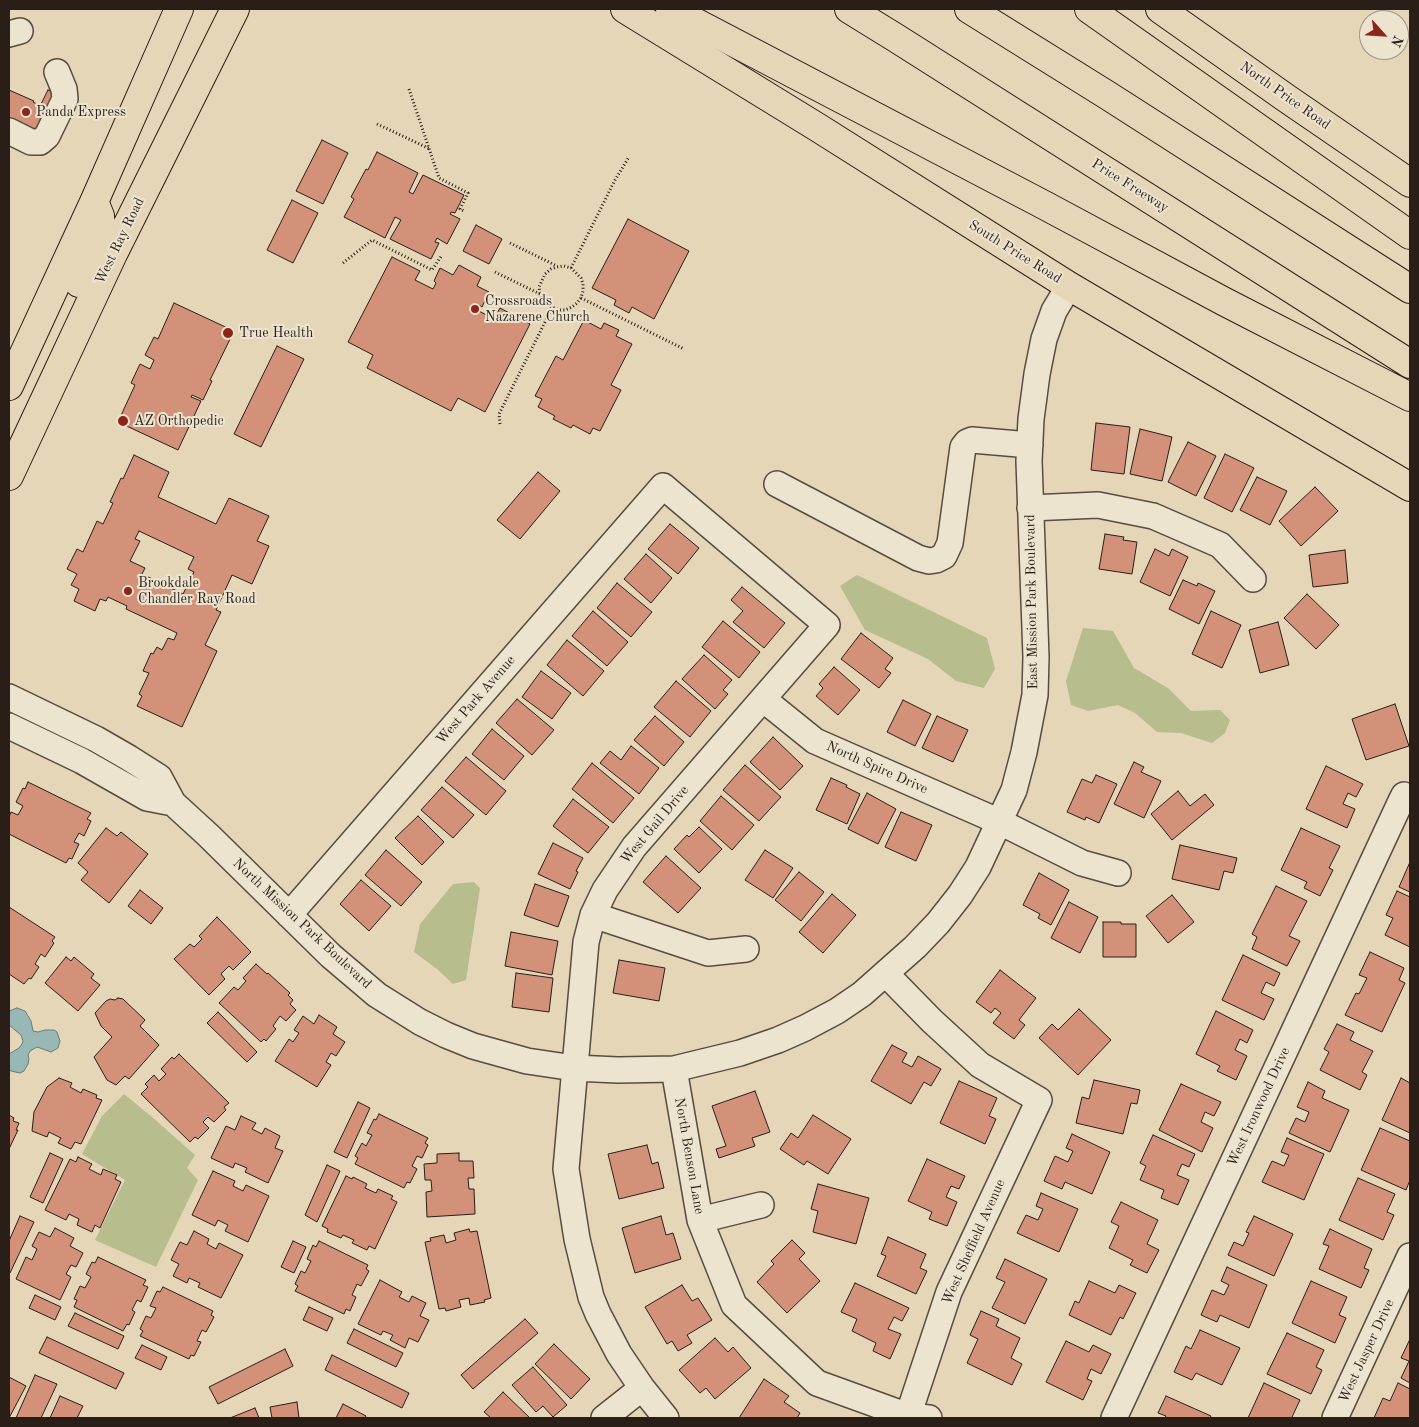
<!DOCTYPE html>
<html>
<head>
<meta charset="utf-8">
<style>
	body { margin:0 }
	#map { position:relative; width:1419px; height:1427px; overflow:hidden; background:#e4d6b7; font-family:"Old Standard TT",serif }
	canvas { display:block }
	.frame { position:absolute; inset:0; border:10px solid #291e18; pointer-events:none }
	.north { position:absolute; left:1359px; top:10px; width:50px; height:50px; box-sizing:border-box; background:#ede4d0; border:1px solid #9f9586; border-radius:50%; rotate:116deg; font-size:14px; font-weight:700; line-height:20px; text-align:center; color:#291e18 }
	.north::after { content:''; display:block; margin:auto; width:18px; height:22px; background:#8f2418; clip-path:polygon(50% 0,100% 100%,50% 72%,0 100%) }
</style>
</head>
<body>
<div id="map">
<canvas width="1419" height="1427"></canvas>
<div class="frame"></div>
<div class="north">N</div>
</div>
<script>
const context = document.querySelector('canvas').getContext('2d');
context.lineJoin = 'round';
function fill(path, color) { context.fillStyle = color; context.fill(path, 'evenodd'); }
const shape = rows => new Path2D(rows.map(r => 'M' + r).join(''));
function trace(path, color, width, dash) { context.strokeStyle = color; context.lineWidth = width; context.lineCap = dash ? 'butt' : 'round'; context.setLineDash(dash || []); context.stroke(path); }
function write(font, color, halo, rows, align = 'center') {
  context.font = font + ' "Old Standard TT",serif'; context.lineWidth = 4; context.setLineDash([]); context.textBaseline = 'middle'; context.strokeStyle = halo; context.fillStyle = color; for (const [text, x, y, turn = 0] of rows) {
    context.save(); context.translate(x, y); context.rotate((+turn || 0) * Math.PI / 180); context.textAlign = isNaN(turn) ? turn : align; if (halo) context.strokeText(text, 0, 0); context.fillText(text, 0, 0); context.restore();
  }
}
const green = shape([
	[857,575,987,638,995,669,984,688,956,681,928,659,865,630,840,586],
	[1083,628,1113,631,1134,668,1168,688,1191,711,1220,710,1230,720,1225,733,1212,743,1181,733,1157,732,1135,713,1118,705,1088,711,1071,705,1066,681],
	[474,882,480,888,466,980,453,984,437,969,414,952,420,924,453,884],
	[124,1094,152,1117,195,1155,187,1168,198,1180,156,1267,95,1240,125,1180,82,1154,102,1116]
]);
const water = shape([
	[17,1008,25,1011,31,1021,33,1031,38,1032,45,1030,54,1030,57,1032,60,1041,58,1048,51,1052,37,1047,30,1051,28,1055,29,1059,28,1064,24,1071,20,1073,11,1071,9,1069,9,1054,19,1048,22,1044,23,1041,21,1035,9,1025,9,1011,17,1008]
]);
const building = shape([
	[9,90,34,101,33,102,45,108,34,135,9,125,9,90],
	[48,90,58,95,52,109,41,104,48,90],
	[322,140,348,153,323,204,296,191,322,140],
	[377,152,418,173,409,192,413,194,423,175,464,195,455,213,451,212,450,214,460,219,447,244,437,238,435,242,439,243,431,259,390,239,401,220,395,217,385,238,344,217,354,199,351,197,366,169,368,170,377,152],
	[292,200,318,213,293,263,267,250,292,200],
	[628,219,689,251,654,319,632,307,629,313,614,305,616,300,592,288,628,219],
	[476,225,502,239,489,264,463,251,476,225],
	[392,257,420,271,415,280,433,289,436,283,434,281,440,268,453,275,459,265,481,277,477,286,489,292,482,307,479,305,477,310,494,319,500,308,530,324,485,412,458,398,451,411,367,368,373,355,348,342,392,257],
	[174,303,234,331,210,380,212,381,203,400,192,395,191,397,201,401,178,450,118,422,135,385,131,383,140,364,150,369,154,360,145,355,154,337,158,339,174,303],
	[584,320,601,329,604,323,619,330,616,336,632,344,611,385,621,390,600,431,593,428,590,434,573,425,571,428,553,419,555,416,538,407,542,399,535,396,556,356,563,360,584,320],
	[277,346,304,359,261,447,234,434,277,346],
	[1096,423,1130,427,1124,474,1091,470,1096,423],
	[1140,429,1172,437,1162,481,1130,474,1140,429],
	[1188,442,1216,456,1196,496,1168,482,1188,442],
	[1225,454,1254,468,1232,512,1204,498,1225,454],
	[134,455,169,472,158,497,216,524,229,498,269,516,257,541,269,546,252,584,232,575,216,610,221,612,205,645,217,651,182,727,137,706,142,696,139,694,149,673,143,671,151,653,153,654,157,647,162,650,168,638,174,640,177,633,126,609,127,606,108,597,106,601,100,599,95,611,74,601,79,589,71,585,77,574,67,569,77,549,83,552,97,521,103,524,113,503,110,502,121,478,123,479,134,455],
	[139,531,194,557,188,569,194,572,183,594,142,574,145,568,130,561,140,541,135,539,139,531],
	[538,472,560,491,520,539,497,520,538,472],
	[1257,477,1287,491,1270,525,1240,510,1257,477],
	[1315,487,1338,511,1301,546,1279,521,1315,487],
	[670,524,699,548,678,574,648,549,670,524],
	[1105,534,1124,537,1123,540,1137,542,1132,574,1099,569,1105,534],
	[1155,549,1169,556,1172,549,1188,557,1170,596,1140,582,1155,549],
	[1345,550,1348,583,1313,587,1309,555,1345,550],
	[646,554,672,578,651,603,624,579,646,554],
	[1183,580,1197,586,1198,583,1215,591,1199,624,1169,609,1183,580],
	[617,583,652,612,631,637,597,608,617,583],
	[742,587,785,623,764,648,733,622,743,611,731,600,742,587],
	[1307,594,1339,625,1316,649,1284,618,1307,594],
	[593,611,628,642,607,666,572,636,593,611],
	[1211,611,1241,625,1222,668,1192,654,1211,611],
	[723,621,760,652,739,678,702,647,723,621],
	[1278,622,1289,665,1260,673,1249,630,1278,622],
	[861,633,893,658,885,669,891,673,879,688,841,659,861,633],
	[567,640,604,671,583,696,547,665,567,640],
	[704,655,732,680,723,690,728,694,715,709,682,679,704,655],
	[834,667,860,690,838,715,816,696,823,688,819,684,834,667],
	[541,671,571,693,552,719,522,697,541,671],
	[676,681,711,711,690,737,654,707,676,681],
	[517,699,554,730,532,755,496,723,517,699],
	[903,700,931,714,915,746,887,732,903,700],
	[1395,704,1409,746,1366,760,1352,719,1395,704],
	[655,716,684,742,664,766,634,740,655,716],
	[937,716,968,730,953,762,922,748,937,716],
	[492,729,524,756,504,780,472,754,492,729],
	[773,737,803,766,780,790,750,762,773,737],
	[631,746,659,768,639,794,600,763,610,751,621,760,631,746],
	[466,757,506,791,486,815,445,781,466,757],
	[1134,762,1144,767,1141,772,1161,781,1144,818,1114,804,1134,762],
	[592,763,634,798,613,823,572,789,592,763],
	[745,765,781,797,759,821,723,790,745,765],
	[1326,766,1363,784,1356,797,1348,793,1343,804,1355,809,1347,828,1306,809,1326,766],
	[1096,775,1117,784,1099,823,1086,817,1085,820,1067,812,1082,779,1092,783,1096,775],
	[831,778,847,785,846,787,860,794,847,824,816,810,831,778],
	[28,782,91,813,87,819,91,821,84,836,79,833,74,842,79,844,72,859,69,858,66,863,9,834,9,817,11,812,18,815,23,806,16,802,23,788,25,789,28,782],
	[442,787,474,815,453,838,421,810,442,787],
	[1178,791,1190,806,1205,794,1214,805,1172,840,1151,814,1178,791],
	[867,793,896,809,878,844,848,829,867,793],
	[721,796,754,825,732,850,700,821,721,796],
	[573,799,609,827,588,853,553,826,573,799],
	[901,812,932,825,916,861,885,847,901,812],
	[418,816,444,842,422,865,395,838,418,816],
	[699,827,722,849,699,873,674,849,687,835,689,837,699,827],
	[106,828,117,836,121,832,148,854,109,903,81,880,88,872,78,863,106,828],
	[1301,828,1340,846,1329,868,1333,870,1320,896,1304,888,1307,882,1281,870,1301,828],
	[553,843,583,858,576,871,578,872,570,889,538,874,553,843],
	[1180,845,1237,858,1233,873,1224,871,1219,890,1172,879,1180,845],
	[386,850,422,882,401,906,365,875,386,850],
	[765,850,793,868,773,898,745,880,765,850],
	[666,856,701,888,678,913,643,882,666,856],
	[1410,862,1410,892,1399,887,1410,862],
	[799,872,824,892,801,921,775,900,799,872],
	[1039,873,1069,890,1051,925,1038,918,1040,914,1023,905,1039,873],
	[361,880,391,906,369,931,340,904,361,880],
	[535,884,569,896,558,927,524,915,535,884],
	[1276,886,1307,901,1289,936,1300,941,1287,966,1252,949,1257,937,1252,934,1276,886],
	[140,890,163,908,151,924,128,906,140,890],
	[1397,891,1410,897,1410,947,1385,935,1393,918,1386,915,1397,891],
	[832,894,856,915,823,953,799,932,832,894],
	[1172,895,1194,922,1168,943,1146,916,1172,895],
	[1069,902,1098,917,1080,953,1051,938,1069,902],
	[9,907,55,937,52,941,54,943,45,957,41,954,35,964,39,967,31,979,29,978,24,984,9,974,9,907],
	[217,917,251,952,233,970,229,966,221,974,225,979,209,995,174,959,190,944,194,947,202,939,199,936,217,917],
	[1103,922,1121,922,1121,924,1136,924,1136,957,1103,957,1103,922],
	[511,932,558,941,552,975,505,966,511,932],
	[1370,952,1404,968,1399,980,1405,983,1382,1032,1345,1015,1356,993,1359,994,1367,978,1359,975,1370,952],
	[1243,955,1280,973,1274,986,1266,982,1261,993,1274,999,1264,1020,1222,1000,1243,955],
	[66,957,71,961,74,957,94,974,91,978,100,985,78,1011,45,983,66,957],
	[619,960,665,968,659,1001,613,993,619,960],
	[256,964,267,974,268,973,290,993,288,995,293,1000,290,1004,296,1010,286,1021,280,1016,273,1026,276,1029,266,1041,264,1039,261,1042,219,1003,234,987,238,990,246,981,243,978,256,964],
	[1000,970,1036,998,1019,1020,1025,1025,1014,1039,993,1023,1001,1013,995,1008,991,1013,976,1002,1000,970],
	[516,973,553,978,549,1012,512,1007,516,973],
	[118,998,123,999,145,1020,140,1026,159,1045,129,1079,125,1076,116,1085,107,1080,94,1057,112,1037,101,1026,95,1013,106,1001,110,999,115,1000,118,998],
	[1079,1009,1111,1040,1078,1075,1039,1038,1052,1024,1058,1030,1079,1009],
	[1216,1011,1253,1030,1247,1043,1240,1039,1235,1050,1247,1056,1236,1080,1217,1071,1220,1066,1196,1054,1216,1011],
	[218,1012,257,1052,247,1062,207,1023,218,1012],
	[319,1015,337,1027,333,1034,345,1042,336,1056,331,1053,326,1062,331,1065,317,1087,275,1061,289,1039,293,1042,299,1033,294,1030,303,1016,314,1024,319,1015],
	[1337,1024,1354,1032,1350,1040,1373,1051,1362,1072,1367,1075,1360,1090,1320,1070,1329,1052,1324,1049,1337,1024],
	[892,1045,907,1053,902,1062,912,1067,918,1056,941,1069,931,1086,924,1082,911,1104,871,1081,892,1045],
	[179,1054,229,1103,224,1107,226,1110,214,1122,208,1117,203,1122,209,1128,198,1139,195,1137,190,1142,141,1094,148,1087,145,1084,154,1075,159,1081,166,1074,161,1069,172,1057,174,1059,179,1054],
	[59,1078,72,1083,70,1087,81,1093,83,1089,97,1095,96,1098,102,1100,81,1144,75,1142,71,1149,58,1143,61,1138,49,1132,47,1137,32,1131,34,1112,47,1087,59,1078],
	[1401,1078,1410,1083,1410,1133,1382,1120,1401,1078],
	[1094,1080,1140,1090,1137,1104,1131,1103,1123,1134,1076,1123,1082,1097,1089,1099,1094,1080],
	[959,1081,997,1098,989,1116,996,1119,985,1144,940,1123,959,1081],
	[1308,1082,1325,1091,1322,1098,1349,1110,1330,1152,1289,1133,1296,1118,1305,1122,1309,1112,1297,1107,1308,1082],
	[1181,1084,1221,1102,1214,1116,1205,1112,1201,1122,1213,1128,1202,1152,1159,1130,1181,1084],
	[755,1091,770,1132,752,1138,755,1146,719,1158,716,1149,726,1146,712,1106,755,1091],
	[358,1102,370,1108,347,1158,334,1152,358,1102],
	[379,1114,428,1138,425,1143,428,1145,422,1158,417,1156,412,1166,417,1169,410,1183,407,1182,404,1188,355,1164,358,1158,355,1156,362,1143,366,1146,372,1135,367,1133,374,1119,376,1120,379,1114],
	[9,1115,14,1118,13,1121,19,1123,16,1130,18,1130,9,1149,9,1115],
	[813,1115,851,1139,828,1174,807,1161,804,1165,780,1149,791,1133,798,1138,813,1115],
	[241,1116,256,1123,252,1129,262,1134,265,1128,280,1136,275,1148,283,1151,268,1183,245,1172,247,1168,235,1163,233,1168,211,1158,226,1126,235,1130,241,1116],
	[1380,1128,1410,1141,1410,1180,1406,1190,1361,1170,1380,1128],
	[1072,1134,1110,1152,1092,1194,1065,1182,1062,1189,1044,1181,1055,1156,1068,1162,1073,1151,1066,1148,1072,1134],
	[1153,1135,1195,1154,1189,1167,1182,1164,1177,1175,1189,1180,1178,1205,1161,1198,1164,1190,1140,1180,1146,1166,1140,1163,1153,1135],
	[1287,1138,1324,1154,1304,1200,1262,1182,1272,1161,1284,1166,1289,1155,1281,1152,1287,1138],
	[647,1145,652,1164,658,1162,664,1188,619,1199,608,1154,647,1145],
	[50,1153,63,1159,43,1203,30,1197,50,1153],
	[459,1153,459,1161,473,1161,474,1178,468,1178,469,1189,474,1189,475,1214,427,1217,426,1192,432,1191,431,1180,425,1180,424,1164,437,1163,437,1154,459,1153],
	[78,1157,92,1164,89,1169,101,1175,103,1169,117,1175,115,1179,121,1182,100,1228,95,1225,92,1232,77,1225,79,1219,69,1214,66,1220,45,1210,70,1159,76,1162,78,1157],
	[927,1159,965,1176,959,1189,951,1186,946,1197,957,1202,947,1226,929,1219,932,1212,908,1201,927,1159],
	[327,1165,340,1171,317,1222,305,1215,327,1165],
	[213,1171,235,1181,233,1186,243,1191,246,1185,269,1196,248,1242,225,1231,228,1225,218,1220,215,1226,192,1215,213,1171],
	[346,1176,352,1179,353,1177,367,1184,365,1188,376,1193,378,1189,393,1196,391,1199,397,1202,375,1249,369,1246,367,1250,352,1243,354,1240,343,1235,341,1238,327,1232,328,1229,322,1226,346,1176],
	[1358,1178,1395,1194,1387,1212,1394,1215,1383,1240,1339,1220,1358,1178],
	[818,1184,869,1198,856,1244,813,1232,818,1211,811,1209,818,1184],
	[1041,1193,1078,1209,1059,1252,1017,1233,1026,1215,1038,1220,1043,1209,1036,1206,1041,1193],
	[1121,1202,1158,1220,1147,1244,1159,1250,1147,1273,1130,1265,1133,1260,1109,1248,1119,1226,1111,1222,1121,1202],
	[20,1216,34,1222,10,1273,9,1272,9,1241,20,1216],
	[661,1216,666,1235,673,1233,681,1259,635,1273,622,1228,661,1216],
	[1254,1216,1293,1234,1274,1276,1228,1255,1234,1242,1243,1246,1249,1233,1246,1232,1254,1216],
	[55,1228,74,1238,70,1246,83,1253,76,1267,71,1265,66,1274,71,1277,60,1300,16,1279,26,1257,32,1260,37,1249,32,1246,39,1232,50,1237,55,1228],
	[469,1229,470,1232,477,1231,491,1298,484,1300,485,1302,470,1305,469,1298,459,1300,461,1307,446,1311,445,1308,439,1309,425,1242,431,1241,430,1238,444,1235,446,1243,456,1240,454,1233,469,1229],
	[1330,1229,1372,1249,1364,1268,1369,1270,1361,1288,1319,1269,1329,1246,1323,1244,1330,1229],
	[194,1231,209,1239,207,1244,216,1249,219,1243,243,1255,221,1298,198,1287,200,1283,189,1278,187,1283,173,1276,179,1264,171,1260,180,1242,187,1245,194,1231],
	[888,1237,926,1254,920,1268,927,1271,916,1294,877,1276,886,1256,881,1254,888,1237],
	[792,1240,805,1253,799,1259,820,1281,787,1313,757,1282,774,1264,771,1261,792,1240],
	[293,1241,306,1247,294,1273,281,1267,293,1241],
	[319,1241,368,1265,366,1269,369,1271,361,1286,357,1284,352,1295,356,1297,350,1311,346,1309,344,1314,295,1291,298,1286,295,1284,301,1271,305,1273,311,1261,307,1259,313,1245,316,1247,319,1241],
	[98,1257,146,1280,143,1285,148,1287,141,1302,137,1300,132,1310,135,1312,129,1325,127,1324,123,1331,74,1307,77,1300,74,1299,80,1286,85,1288,91,1277,86,1274,92,1262,95,1263,98,1257],
	[1005,1259,1047,1279,1025,1324,992,1308,1005,1282,996,1278,1005,1259],
	[1227,1267,1267,1285,1249,1328,1220,1315,1217,1322,1201,1315,1212,1290,1224,1295,1229,1285,1221,1281,1227,1267],
	[380,1280,402,1292,399,1297,409,1302,412,1296,426,1303,420,1316,429,1320,418,1342,409,1338,405,1348,390,1340,393,1335,383,1331,381,1335,358,1324,380,1280],
	[1089,1281,1115,1293,1119,1285,1136,1293,1123,1319,1120,1317,1111,1335,1069,1315,1075,1301,1079,1303,1089,1281],
	[1311,1281,1347,1297,1339,1315,1346,1318,1335,1343,1292,1323,1311,1281],
	[855,1283,909,1308,902,1321,894,1317,888,1329,901,1334,890,1359,873,1351,876,1343,852,1331,857,1319,841,1312,855,1283],
	[682,1285,692,1301,698,1298,712,1320,687,1335,692,1343,678,1351,672,1341,667,1344,645,1307,682,1285],
	[163,1287,213,1311,211,1315,214,1317,206,1332,202,1330,197,1341,201,1342,194,1356,191,1355,189,1359,140,1336,143,1331,140,1329,146,1316,151,1318,156,1308,150,1306,157,1291,160,1292,163,1287],
	[35,1295,61,1307,55,1320,29,1308,35,1295],
	[309,1307,333,1318,327,1331,303,1320,309,1307],
	[981,1311,999,1319,996,1326,1020,1338,1011,1358,1022,1364,1012,1385,967,1363,978,1339,970,1335,981,1311],
	[75,1313,124,1336,118,1349,68,1326,75,1313],
	[525,1319,538,1333,473,1389,461,1375,525,1319],
	[354,1329,403,1353,396,1367,347,1343,354,1329],
	[1200,1330,1240,1348,1222,1385,1196,1373,1192,1380,1174,1372,1186,1346,1191,1349,1200,1330],
	[1287,1333,1324,1350,1316,1367,1322,1370,1311,1394,1267,1374,1287,1333],
	[47,1337,124,1373,116,1389,39,1353,47,1337],
	[715,1338,728,1352,733,1347,751,1368,715,1399,706,1388,700,1393,679,1370,715,1338],
	[1410,1339,1410,1383,1401,1378,1409,1361,1401,1358,1410,1339],
	[1066,1341,1089,1352,1093,1345,1111,1354,1101,1374,1091,1369,1087,1379,1092,1381,1083,1400,1046,1382,1066,1341],
	[554,1344,590,1379,571,1399,535,1364,554,1344],
	[142,1345,167,1357,161,1370,135,1358,142,1345],
	[285,1349,293,1366,218,1404,209,1387,285,1349],
	[332,1355,409,1393,402,1408,325,1370,332,1355],
	[533,1367,567,1405,553,1417,543,1406,536,1412,512,1385,533,1367],
	[35,1375,57,1384,41,1418,16,1418,35,1375],
	[9,1377,26,1386,9,1418,9,1377],
	[764,1379,789,1396,784,1402,800,1413,797,1418,739,1418,764,1379],
	[1264,1383,1300,1400,1292,1417,1294,1418,1248,1418,1264,1383],
	[1398,1383,1410,1389,1410,1418,1374,1418,1383,1398,1390,1401,1398,1383],
	[503,1392,530,1418,491,1418,484,1412,503,1392],
	[60,1396,83,1406,77,1418,50,1418,60,1396],
	[1166,1396,1211,1416,1210,1418,1165,1418,1166,1416,1158,1413,1166,1396],
	[297,1402,299,1418,272,1418,270,1407,297,1402],
	[343,1404,366,1416,365,1418,336,1418,343,1404],
	[255,1408,259,1418,230,1418,255,1408]
]);
const path = shape([
	[409,89,439,178,468,193,460,209,464,211],
	[377,124,430,149],
	[510,243,557,266],
	[343,263,372,240,432,270,442,255],
	[571,268,615,180,629,157],
	[495,272,540,294,547,305,559,310,565,310,572,307,577,303,581,298,583,291,583,284,581,278,571,268,564,266,557,267,551,269,545,274,539,287,540,294],
	[581,298,684,349],
	[500,424,499,414,552,308]
]);
const minor = shape([
	[9,34,20,31],
	[9,131,31,142,40,142,47,136,65,99,64,89,57,72],
	[777,484,918,558,929,561,936,560,944,556,950,543,963,447,967,442,972,440,1030,445],
	[1030,508,1098,505,1153,516,1220,545,1253,579],
	[9,697,96,739,129,758,159,777,173,803,208,835,331,956,377,995,420,1022,446,1035,473,1046,527,1061,574,1068,618,1070,674,1069,740,1053,778,1040,805,1028,837,1011,862,994,915,947,938,923,960,895,978,867,1014,790,1024,752,1035,695,1036,657,1029,461,1031,419,1037,374,1044,339,1054,311,1069,286],
	[763,699,815,741,1000,822,1082,863,1118,873],
	[9,726,82,761,147,798,173,803],
	[289,915,663,486,827,625,634,847,605,890,593,915,586,942,566,1169,577,1239,591,1297,598,1314,619,1354,642,1388,666,1418],
	[593,915,708,953,746,949],
	[886,974,932,1021,980,1065,1039,1100,949,1292,908,1416],
	[674,1069,700,1220,734,1305,817,1383,908,1416,929,1418],
	[700,1220,761,1205],
	[604,1418,642,1388],
	[1114,1418,1401,801,1404,795,1410,798],
	[1335,1418,1410,1256]
]);
const major = shape([
	[625,9,817,127,1069,286,1410,487],
	[1160,9,1286,98,1410,183],
	[79,283,93,252,101,227,100,216,96,206],
	[9,386,94,202,179,9],
	[9,476,113,254,235,9]
]);
const highway = shape([
	[670,9,1046,206,1225,302,1410,397],
	[849,9,896,38,1410,364],
	[969,9,1107,95,1410,289],
	[1089,9,1410,235]
]);
const markers = [
	[26,112,5,"#8f2418"],
	[475,309,5,"#8f2418"],
	[228,333,6,"#8f2418"],
	[123,421,6,"#8f2418"],
	[128,591,5,"#8f2418"]
];
const streetNames = [
	["North Price Road",1285,96,35],
	["Price Freeway",1130,186,32],
	["West Ray Road",120,241,-64],
	["South Price Road",1015,252,32],
	["East Mission Park Boulevard",1032,602,-91],
	["West Park Avenue",476,700,-49],
	["North Spire Drive",877,768,24],
	["West Gail Drive",655,825,-50],
	["North Mission Park Boulevard",302,924,43],
	["West Ironwood Drive",1259,1107,-65],
	["North Benson Lane",689,1156,80],
	["West Sheffield Avenue",974,1242,-66],
	["West Jasper Drive",1367,1351,-65]
];
const poiNames = [
	["Panda Express",36,112],
	["Crossroads",485,301],
	["Nazarene Church",485,317],
	["True Health",239,333],
	["AZ Orthopedic",134,421],
	["Brookdale",138,583],
	["Chandler Ray Road",138,599]
];
fill(green, '#b7bd8c');
fill(water, '#97b8b5');
trace(water, '#6b7a76', 1);
fill(building, '#d49179');
trace(building, '#291e18', 1);
trace(minor, '#584c40', 28);
trace(major, '#291e18', 30);
trace(highway, '#291e18', 30);
trace(path, '#291e18', 3, [1, 2.5]);
trace(minor, '#ede4d0', 25);
trace(major, '#e4d6b7', 28);
trace(highway, '#e4d6b7', 28);
for (const [x, y, r, color] of markers) { const dot = new Path2D(); dot.arc(x, y, r, 0, 2 * Math.PI); context.fillStyle = color; context.fill(dot); trace(dot, '#ede4d0', 2); }
write('14px', '#291e18', '#ede4d0', streetNames);
write('14px', '#291e18', '#ede4d0', poiNames, 'left');
</script>
</body>
</html>
